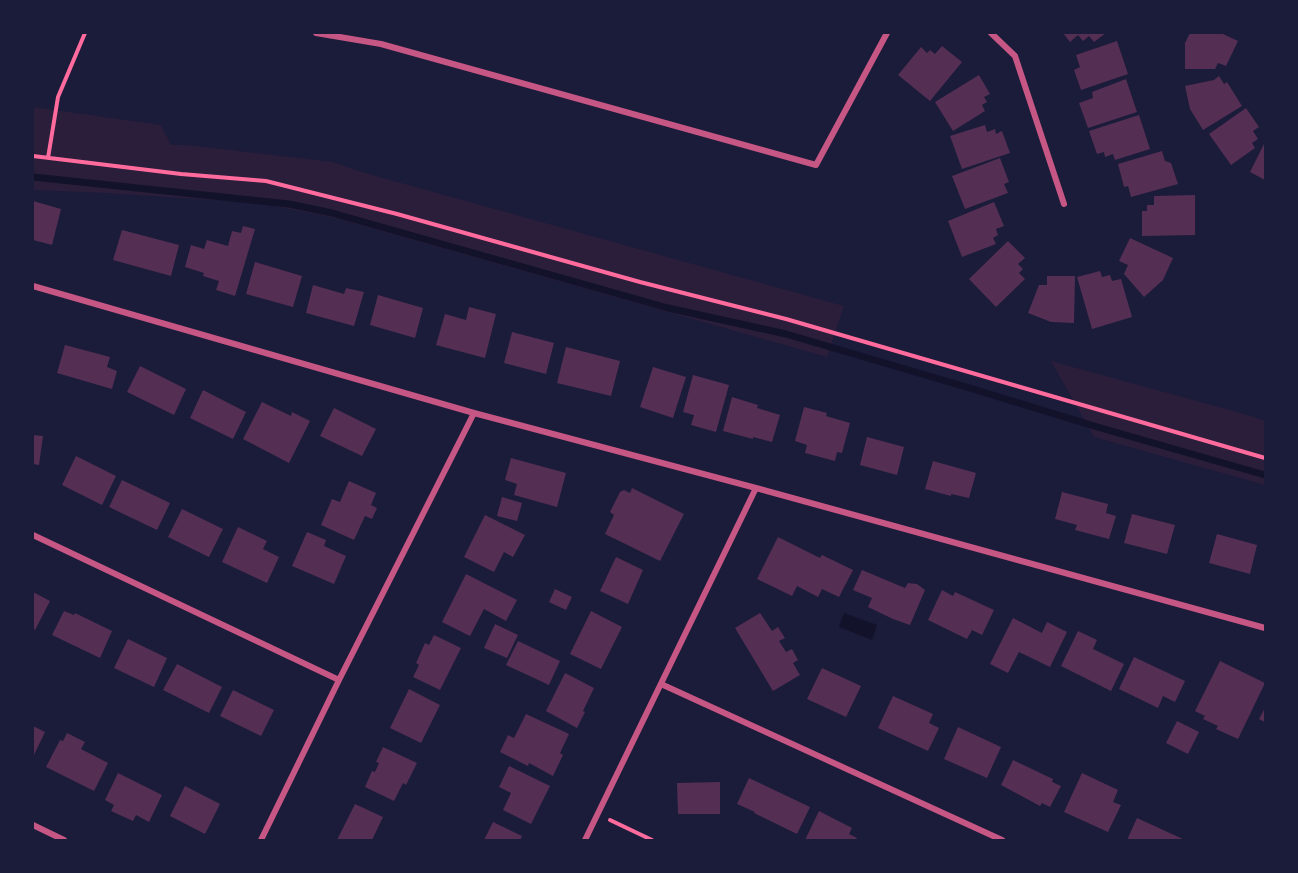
<!DOCTYPE html>
<html>
<head>
<meta charset="utf-8">
<style>
	body { margin:0 }
	#map { position:relative; width:1298px; height:873px; overflow:hidden; background:#1b1b3a; font-family:Jost,sans-serif }
	canvas { display:block }
	.frame { position:absolute; inset:0; border:34px solid #1b1b3a; pointer-events:none }
</style>
</head>
<body>
<div id="map">
<canvas width="1298" height="873"></canvas>
<div class="frame"></div>
</div>
<script>
const context = document.querySelector('canvas').getContext('2d');
context.lineJoin = 'round';
function fill(path, color) { context.fillStyle = color; context.fill(path, 'evenodd'); }
const shape = rows => new Path2D(rows.map(r => 'M' + r).join(''));
function trace(path, color, width, dash) { context.strokeStyle = color; context.lineWidth = width; context.lineCap = dash ? 'butt' : 'round'; context.setLineDash(dash || []); context.stroke(path); }
const green = shape([
	[33,107,161,125,171,145,187,145,333,162,358,171,844,306,827,357,335,218,260,203,106,193,33,190],
	[1051,361,1248,415,1265,421,1265,485,1094,437]
]);
const water = shape([
	[844,613,877,625,872,640,839,627]
]);
const stream = shape([
	[33,177,289,204,332,213,668,308,786,334,973,389,1094,426,1265,475]
]);
const building = shape([
	[1063,33,1106,33,1094,42,1089,36,1083,41,1078,35,1070,42],
	[1190,33,1221,33,1238,41,1226,66,1218,63,1215,69,1185,69,1185,43],
	[1117,41,1128,74,1081,90,1074,70,1080,67,1076,55],
	[942,46,962,62,930,101,898,75,921,47,927,53,930,50,935,54],
	[979,75,990,94,984,97,987,102,982,105,985,111,953,131,935,102],
	[1219,76,1224,84,1227,82,1242,106,1203,130,1190,109,1185,86,1214,80],
	[1126,79,1137,112,1088,128,1079,103,1093,98,1092,92],
	[1246,108,1259,127,1253,131,1258,139,1252,143,1255,148,1231,165,1209,134],
	[1139,115,1150,149,1115,160,1113,154,1105,157,1104,152,1097,154,1089,131],
	[985,125,987,132,995,129,996,134,1002,131,1010,153,962,169,950,136],
	[1265,142,1265,180,1250,172],
	[1162,151,1165,161,1171,163,1178,184,1131,197,1128,186,1124,187,1118,164],
	[1000,158,1009,182,1004,184,1008,193,965,209,952,176],
	[1195,195,1195,235,1142,236,1142,211,1147,211,1147,205,1154,205,1154,196],
	[33,201,61,209,52,245,33,240],
	[994,202,1004,226,996,229,998,235,993,238,996,244,962,257,948,221],
	[243,226,255,229,235,296,216,290,219,281,203,276,204,273,185,267,191,245,204,249,207,240,228,246,232,231,241,233],
	[122,230,179,245,171,276,113,260],
	[1130,238,1173,258,1163,280,1144,297,1124,274,1128,265,1119,261],
	[1008,241,1025,258,1018,264,1023,269,1019,273,1025,279,996,307,969,279],
	[255,262,302,276,293,307,246,294],
	[1100,271,1102,277,1110,275,1112,281,1121,279,1132,317,1092,329,1077,277],
	[1047,276,1075,276,1074,323,1051,322,1028,313,1039,285,1047,285],
	[313,285,344,294,346,288,364,292,354,326,306,313],
	[378,295,423,308,415,338,370,325],
	[469,307,496,314,485,358,436,345,445,314,466,320],
	[512,332,554,343,546,374,504,363],
	[65,345,110,357,107,367,117,371,112,389,57,373],
	[566,347,620,361,611,396,557,383],
	[140,366,186,389,174,415,127,392],
	[653,367,686,377,673,418,640,407],
	[693,375,729,385,716,432,691,425,694,415,683,412],
	[203,390,246,412,233,439,190,418],
	[732,397,758,405,757,408,780,415,772,442,753,437,753,439,723,431],
	[262,402,291,416,292,412,310,421,289,463,243,439],
	[804,407,827,413,826,416,850,423,842,453,837,452,835,461,805,453,807,445,795,441],
	[334,408,376,429,362,456,320,436],
	[33,435,43,436,39,465,33,464],
	[867,437,904,447,897,475,860,465],
	[76,456,116,476,102,505,62,485],
	[511,458,566,473,557,507,514,495,517,484,505,480],
	[933,461,976,473,969,498,951,494,951,496,925,489],
	[122,480,170,503,157,530,109,507],
	[349,481,376,493,371,505,377,508,372,519,365,516,354,540,321,525,332,499,340,502],
	[632,488,684,514,660,561,605,534,614,515,610,512,620,492,624,490,630,493],
	[1062,492,1108,504,1106,513,1116,516,1109,539,1075,530,1077,525,1055,519],
	[502,497,522,503,517,521,497,516],
	[182,509,223,529,209,557,168,537],
	[1132,514,1175,525,1167,554,1124,543],
	[485,515,525,535,513,557,504,552,494,572,464,557],
	[238,527,267,541,263,549,279,557,267,583,222,562],
	[307,532,326,540,324,546,346,556,334,584,292,566],
	[1217,534,1257,545,1250,574,1209,563],
	[778,537,820,558,822,555,853,570,839,597,822,589,818,597,797,586,792,596,757,579],
	[616,557,643,570,628,604,600,591],
	[862,570,905,588,908,583,917,584,925,590,910,625,893,619,868,607,872,598,853,590],
	[466,574,517,600,506,621,484,609,470,636,442,622],
	[555,589,572,597,566,610,549,602],
	[942,590,953,596,955,592,994,610,982,635,972,630,967,639,928,620],
	[33,592,50,601,35,630,33,628],
	[64,611,74,615,75,613,112,631,100,658,52,635],
	[591,611,622,627,601,669,570,654],
	[760,613,772,631,778,627,785,638,779,641,786,652,792,649,798,660,793,663,800,675,773,691,735,628],
	[1013,618,1042,633,1047,622,1067,632,1050,667,1019,652,1008,673,990,664],
	[495,624,518,635,507,658,484,648],
	[1078,631,1097,640,1093,649,1124,664,1111,691,1061,666],
	[434,635,461,648,440,690,413,677,419,665,416,663,425,643,429,645],
	[128,639,167,658,154,687,114,668],
	[518,641,560,661,549,685,506,665],
	[1134,657,1185,681,1175,702,1163,696,1158,708,1119,689],
	[1220,661,1265,683,1238,739,1216,729,1218,726,1203,719,1205,716,1195,711],
	[177,664,222,687,209,713,163,690],
	[822,668,861,686,846,717,807,699],
	[565,673,594,688,583,711,585,712,577,728,546,711],
	[409,689,440,705,421,743,390,728],
	[233,690,274,710,261,736,220,716],
	[893,696,933,714,929,723,939,728,928,751,878,728],
	[1265,708,1265,722,1259,719],
	[526,714,569,734,560,753,563,755,553,776,529,763,528,766,500,752,508,735,514,738],
	[1177,721,1199,732,1188,754,1166,743],
	[33,726,45,732,33,757],
	[958,727,1001,747,987,778,944,759],
	[67,733,85,742,81,749,108,763,94,791,46,767,60,740,63,741],
	[383,747,417,763,406,785,403,783,394,801,365,787,372,771,375,772,379,763,376,762],
	[1013,760,1053,779,1052,782,1061,786,1050,807,1042,803,1040,806,1001,785],
	[509,766,550,786,531,824,503,810,511,793,499,787],
	[118,773,162,795,149,822,136,815,133,821,111,811,114,805,105,800],
	[1082,773,1118,790,1113,802,1121,805,1108,832,1064,812],
	[749,778,810,807,797,834,754,813,755,812,737,804],
	[720,782,720,814,678,814,677,783],
	[185,786,220,804,205,834,170,816],
	[355,804,383,817,372,840,337,840],
	[819,811,852,828,849,834,857,838,856,840,805,840],
	[1137,818,1185,840,1127,840],
	[493,822,522,836,520,840,484,840]
]);
const path = shape([
	[33,156,181,174,266,181,397,214,640,282,786,319,1265,458],
	[48,158,58,97,85,33],
	[610,820,652,840]
]);
const minor = shape([
	[316,33,381,44,816,165,887,33],
	[991,33,1015,56,1064,204],
	[33,286,474,413,756,488,1265,628],
	[33,535,339,680],
	[661,684,1002,840],
	[33,825,64,840],
	[261,840,339,680,474,413],
	[585,840,756,488]
]);
fill(green, '#2a1e3b');
fill(water, '#12122b');
trace(stream, '#12122b', 7);
fill(building, '#542f53');
trace(path, '#ff6b9d', 4);
trace(minor, '#c65784', 6);
</script>
</body>
</html>
